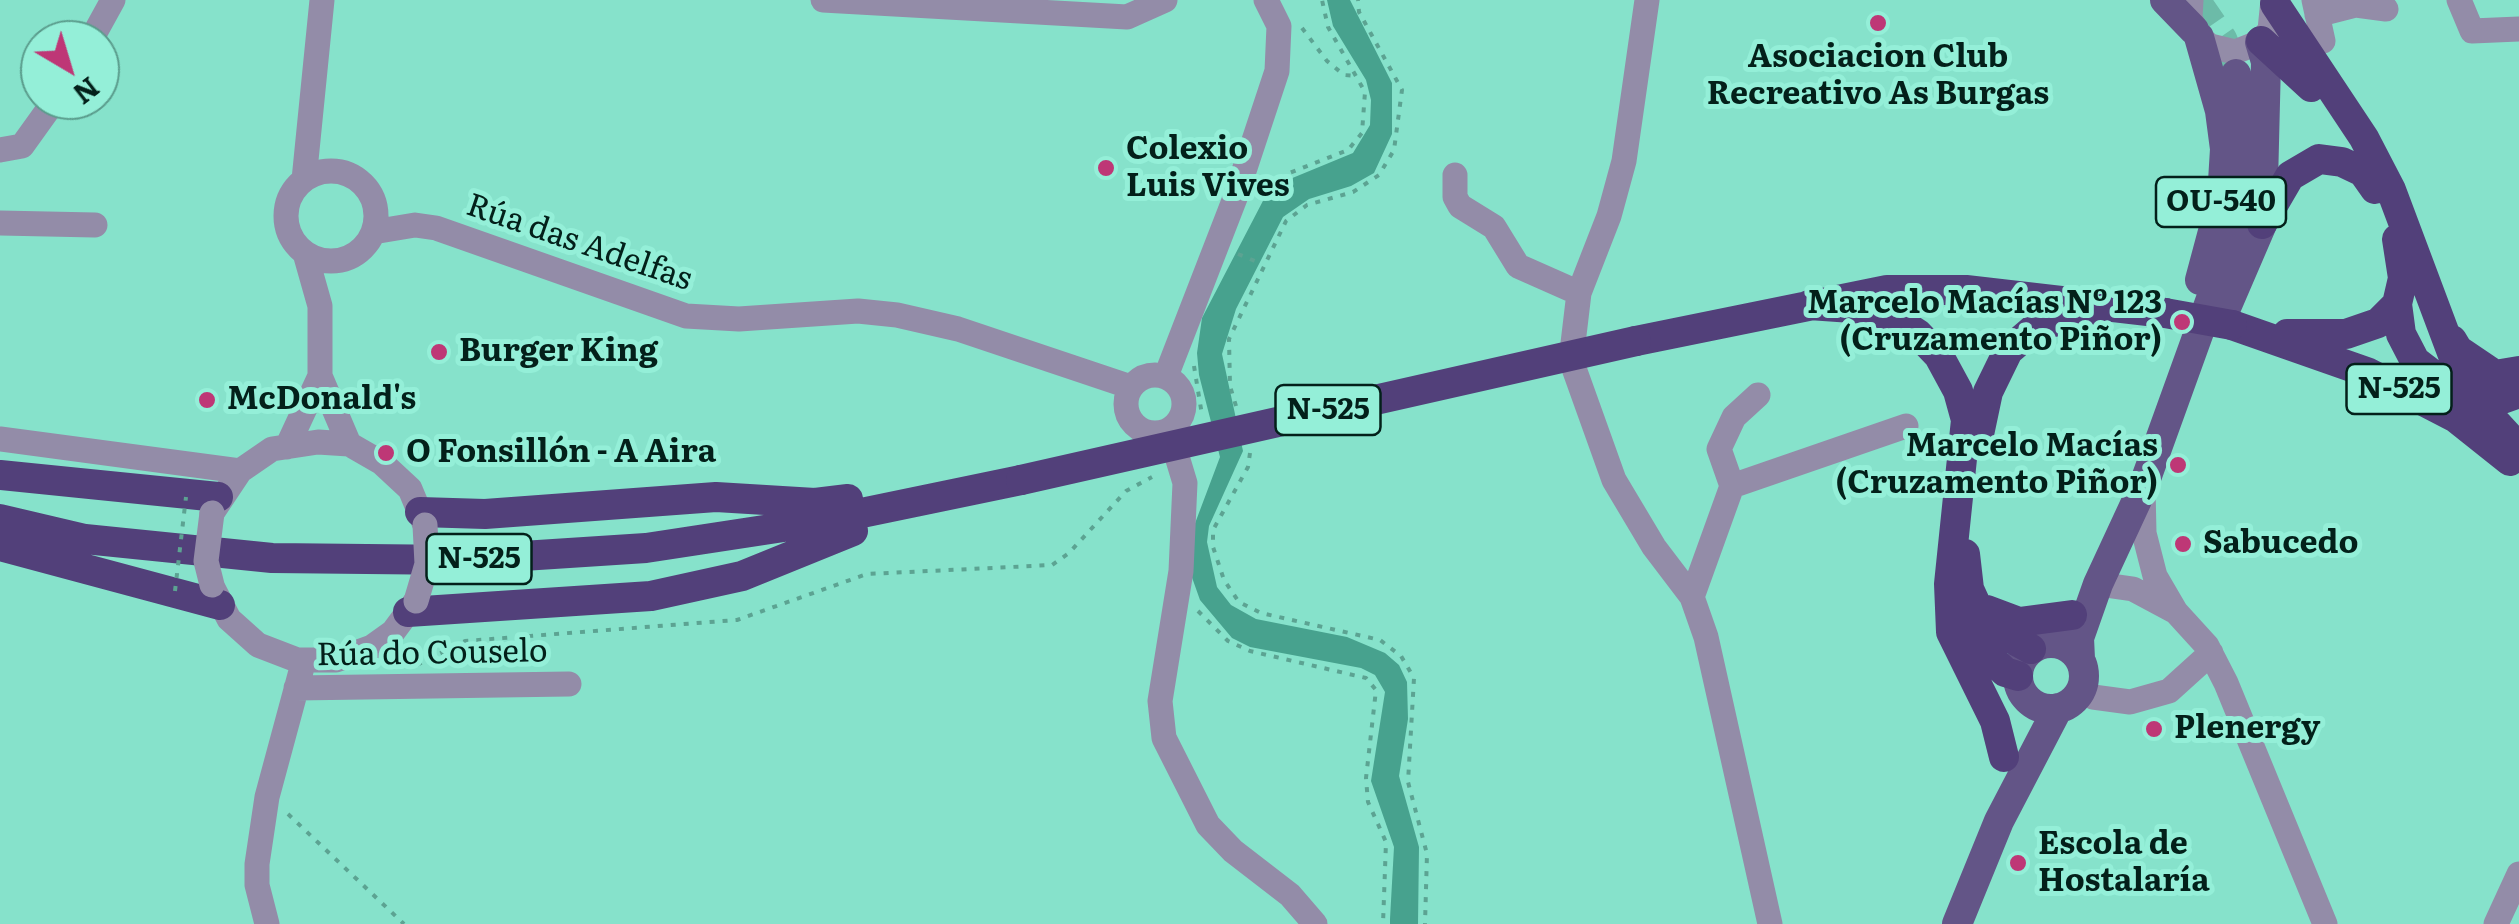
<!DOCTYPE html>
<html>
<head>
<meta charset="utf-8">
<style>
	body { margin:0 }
	#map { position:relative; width:2519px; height:924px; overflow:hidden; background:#86e2cb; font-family:Literata,serif }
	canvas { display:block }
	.north { position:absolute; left:20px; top:20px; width:100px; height:100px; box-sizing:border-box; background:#94efd8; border:2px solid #5a9c8c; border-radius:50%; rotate:142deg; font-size:28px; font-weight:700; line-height:40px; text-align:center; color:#03201a }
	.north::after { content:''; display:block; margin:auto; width:35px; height:45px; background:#be3776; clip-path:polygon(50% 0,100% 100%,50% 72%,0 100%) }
</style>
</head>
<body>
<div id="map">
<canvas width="2519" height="924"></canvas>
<div class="north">N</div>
</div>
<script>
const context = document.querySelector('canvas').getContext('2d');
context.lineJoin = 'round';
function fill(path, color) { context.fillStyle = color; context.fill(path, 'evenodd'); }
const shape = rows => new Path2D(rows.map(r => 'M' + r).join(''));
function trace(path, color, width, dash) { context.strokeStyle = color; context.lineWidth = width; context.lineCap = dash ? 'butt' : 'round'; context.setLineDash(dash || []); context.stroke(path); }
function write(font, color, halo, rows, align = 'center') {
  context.font = font + ' Literata,serif'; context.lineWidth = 10; context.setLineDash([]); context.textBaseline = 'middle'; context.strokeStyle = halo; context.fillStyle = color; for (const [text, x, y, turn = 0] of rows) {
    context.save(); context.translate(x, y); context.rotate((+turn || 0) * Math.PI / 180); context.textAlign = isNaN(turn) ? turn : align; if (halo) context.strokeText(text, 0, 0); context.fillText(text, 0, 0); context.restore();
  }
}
const water = shape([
	[1327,0,1350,0,1392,83,1392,134,1374,173,1351,186,1309,199,1283,217,1236,309,1222,354,1243,451,1209,526,1207,542,1217,587,1231,605,1256,619,1347,637,1385,653,1399,665,1407,682,1408,719,1399,776,1419,847,1418,924,1390,924,1390,919,1394,847,1371,781,1385,692,1375,675,1361,668,1250,647,1232,638,1200,600,1189,569,1191,534,1220,457,1199,375,1197,353,1202,318,1265,197,1290,179,1353,153,1370,125,1371,100,1366,80,1333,26]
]);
const majorTunnel = shape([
	[2195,0,2222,39,2235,71]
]);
const path = shape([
	[1302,28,1327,61,1344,75,1356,76],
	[1260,196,1287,174,1348,150,1362,133,1365,92,1328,27,1322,0],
	[1238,254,1262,264],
	[1194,366,1202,415],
	[1236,406,1230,386,1229,339,1286,221,1307,205,1353,192,1379,175,1394,150,1402,90,1359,12,1358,0],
	[1250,453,1248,467,1213,530,1213,547,1224,580,1239,602,1261,613,1380,640,1401,656,1414,678,1408,782,1427,854,1425,924],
	[1198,611,1228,641,1250,651,1366,678,1376,690,1366,778,1368,802,1386,842,1383,924],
	[417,665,465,641,737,620,867,574,1052,565,1069,553,1126,491,1152,477],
	[288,814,404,924]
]);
const minor = shape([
	[823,0,1127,17,1165,0],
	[1647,0,1624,161,1609,216,1579,293,1571,360,1614,480,1654,547,1692,597,1706,637,1770,924],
	[2191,0,2190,18,2199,37,2210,46,2235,52,2260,42,2270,30,2273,0],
	[2314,0,2323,41],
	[2459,0,2472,31,2519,29],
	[2317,15,2356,5,2386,9],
	[91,40,113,0],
	[0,150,22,146,55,100],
	'286 216a45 45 0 1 1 90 0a45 45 0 1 1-90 0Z',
	[1455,175,1455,197,1460,206,1494,227,1518,266,1579,293],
	[304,180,322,0],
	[0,223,95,225],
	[373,232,415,225,436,228,686,316,739,319,858,311,897,315,958,329,1131,387],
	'1126 404a29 29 0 1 1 58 0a29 29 0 1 1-58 0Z',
	[320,376,349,444],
	[1166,376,1235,198,1277,71,1279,26,1266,0],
	[1169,430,1185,483,1181,571,1160,701,1164,738,1208,825,1233,851,1290,895,1315,924],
	[0,439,240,471],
	[287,447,320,376,320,306,305,253],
	[1732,486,1719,449,1734,417,1758,395],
	[2143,488,2144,533,2155,576,2176,612,2207,646,2226,683,2325,924],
	[212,513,240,471,272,449,318,442,349,444,382,463,410,489,425,525],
	[2098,584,2133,589,2176,612],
	[214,590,229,619,258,645,297,660,336,660,372,647,393,632,416,601],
	[1692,597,1732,486,1906,426],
	[296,688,569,684],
	[2081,689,2093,697,2130,702,2169,691,2211,653],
	[267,924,257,885,257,864,267,797,304,660],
	[2496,924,2519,874]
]);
const major = shape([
	[2165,0,2194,30],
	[2199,37,2220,111,2225,149,2222,198,2200,280],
	[2225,310,2262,224,2266,62,2260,42],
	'2018 676a33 33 0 1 1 66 0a33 33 0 1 1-66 0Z',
	[2080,659,2079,638,2098,584,2143,487,2230,246,2243,193,2245,133,2236,74],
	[1957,924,1999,821,2058,708]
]);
const highway = shape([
	[2275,4,2364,138,2391,190,2457,366,2473,398,2519,448],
	[2261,41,2311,87],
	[2262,224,2290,176,2319,159,2342,162,2363,172,2375,189],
	[2397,239,2403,278,2397,304,2401,334,2415,361,2449,387,2502,399,2519,393],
	[1809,305,1867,309,1892,317,1918,334,1939,356,1958,391,1966,420,1949,584,1951,632,1995,721,2004,757],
	[2232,325,2369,373,2456,418,2510,461],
	[2287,334,2346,334,2378,323,2397,304],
	[2452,340,2458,350,2495,375,2519,371],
	[1636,341,1887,290,1966,290,2165,313],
	[1977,444,1988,392,2008,351,2037,326,2097,312],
	[0,475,218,497],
	[420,512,485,514,716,497,815,503,848,499],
	[0,519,85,539,272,558,461,560,646,548,823,521,1021,480],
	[0,546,220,605],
	[1965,554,1969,589,1985,624,2031,649],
	[1987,610,2019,622,2072,615],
	[408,612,651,596,742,576,853,531],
	[1961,615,1968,636,2005,672,2018,676]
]);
const pathBridge = shape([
	[175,591,186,497]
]);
const minorBridge = shape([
	[212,513,206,561,212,585],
	[416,601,427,564,425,525]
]);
const highwayBridge = shape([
	[2165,313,2232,325],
	[1021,480,1636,341]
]);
const markers = [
	[1878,23,10,"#be3776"],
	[1106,168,10,"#be3776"],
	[2182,322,10,"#be3776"],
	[439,352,10,"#be3776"],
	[207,400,10,"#be3776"],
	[386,453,10,"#be3776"],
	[2178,465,10,"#be3776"],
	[2183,544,10,"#be3776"],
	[2154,729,10,"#be3776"],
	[2018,863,10,"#be3776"]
];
const shields = [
	[2221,202,130],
	[2399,389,105],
	[1328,410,105],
	[479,559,105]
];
const shieldNames = [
	["OU-540",2221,202],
	["N-525",2399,389],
	["N-525",1328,410],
	["N-525",479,559]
];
const poiNames = [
	["Asociacion Club",1878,58,"center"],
	["Recreativo As Burgas",1878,95,"center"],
	["Colexio",1126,150],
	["Luis Vives",1126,187],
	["Marcelo Macías Nº 123",2162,304,"right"],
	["(Cruzamento Piñor)",2162,341,"right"],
	["Burger King",459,352],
	["McDonald's",227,400],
	["Marcelo Macías",2158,447,"right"],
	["(Cruzamento Piñor)",2158,484,"right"],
	["O Fonsillón - A Aira",406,453],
	["Sabucedo",2203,544],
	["Plenergy",2174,729],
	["Escola de",2038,845],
	["Hostalaría",2038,882]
];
const streetNames = [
	["Rúa das Adelfas",579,243,19],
	["Rúa do Couselo",432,654,-1]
];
fill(water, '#47a28e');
trace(majorTunnel, '#6cbba8', 30, [30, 15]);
trace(path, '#5ca392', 4, [5, 8]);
trace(minor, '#938ca8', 25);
trace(major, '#635587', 30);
trace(highway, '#52407a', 30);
trace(pathBridge, '#5ca392', 4, [5, 8]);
trace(minorBridge, '#938ca8', 25);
trace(highwayBridge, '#52407a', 30);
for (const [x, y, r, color] of markers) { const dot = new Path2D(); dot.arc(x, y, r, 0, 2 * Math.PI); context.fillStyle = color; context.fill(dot); trace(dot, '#94efd8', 4); }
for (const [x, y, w] of shields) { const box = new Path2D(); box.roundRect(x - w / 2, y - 25, w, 50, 8); context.fillStyle = '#94efd8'; context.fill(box); trace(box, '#03201a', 2.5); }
write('bold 30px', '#03201a', null, shieldNames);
write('bold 32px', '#03201a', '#94efd8', poiNames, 'left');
write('32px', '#03201a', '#94efd8', streetNames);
</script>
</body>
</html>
